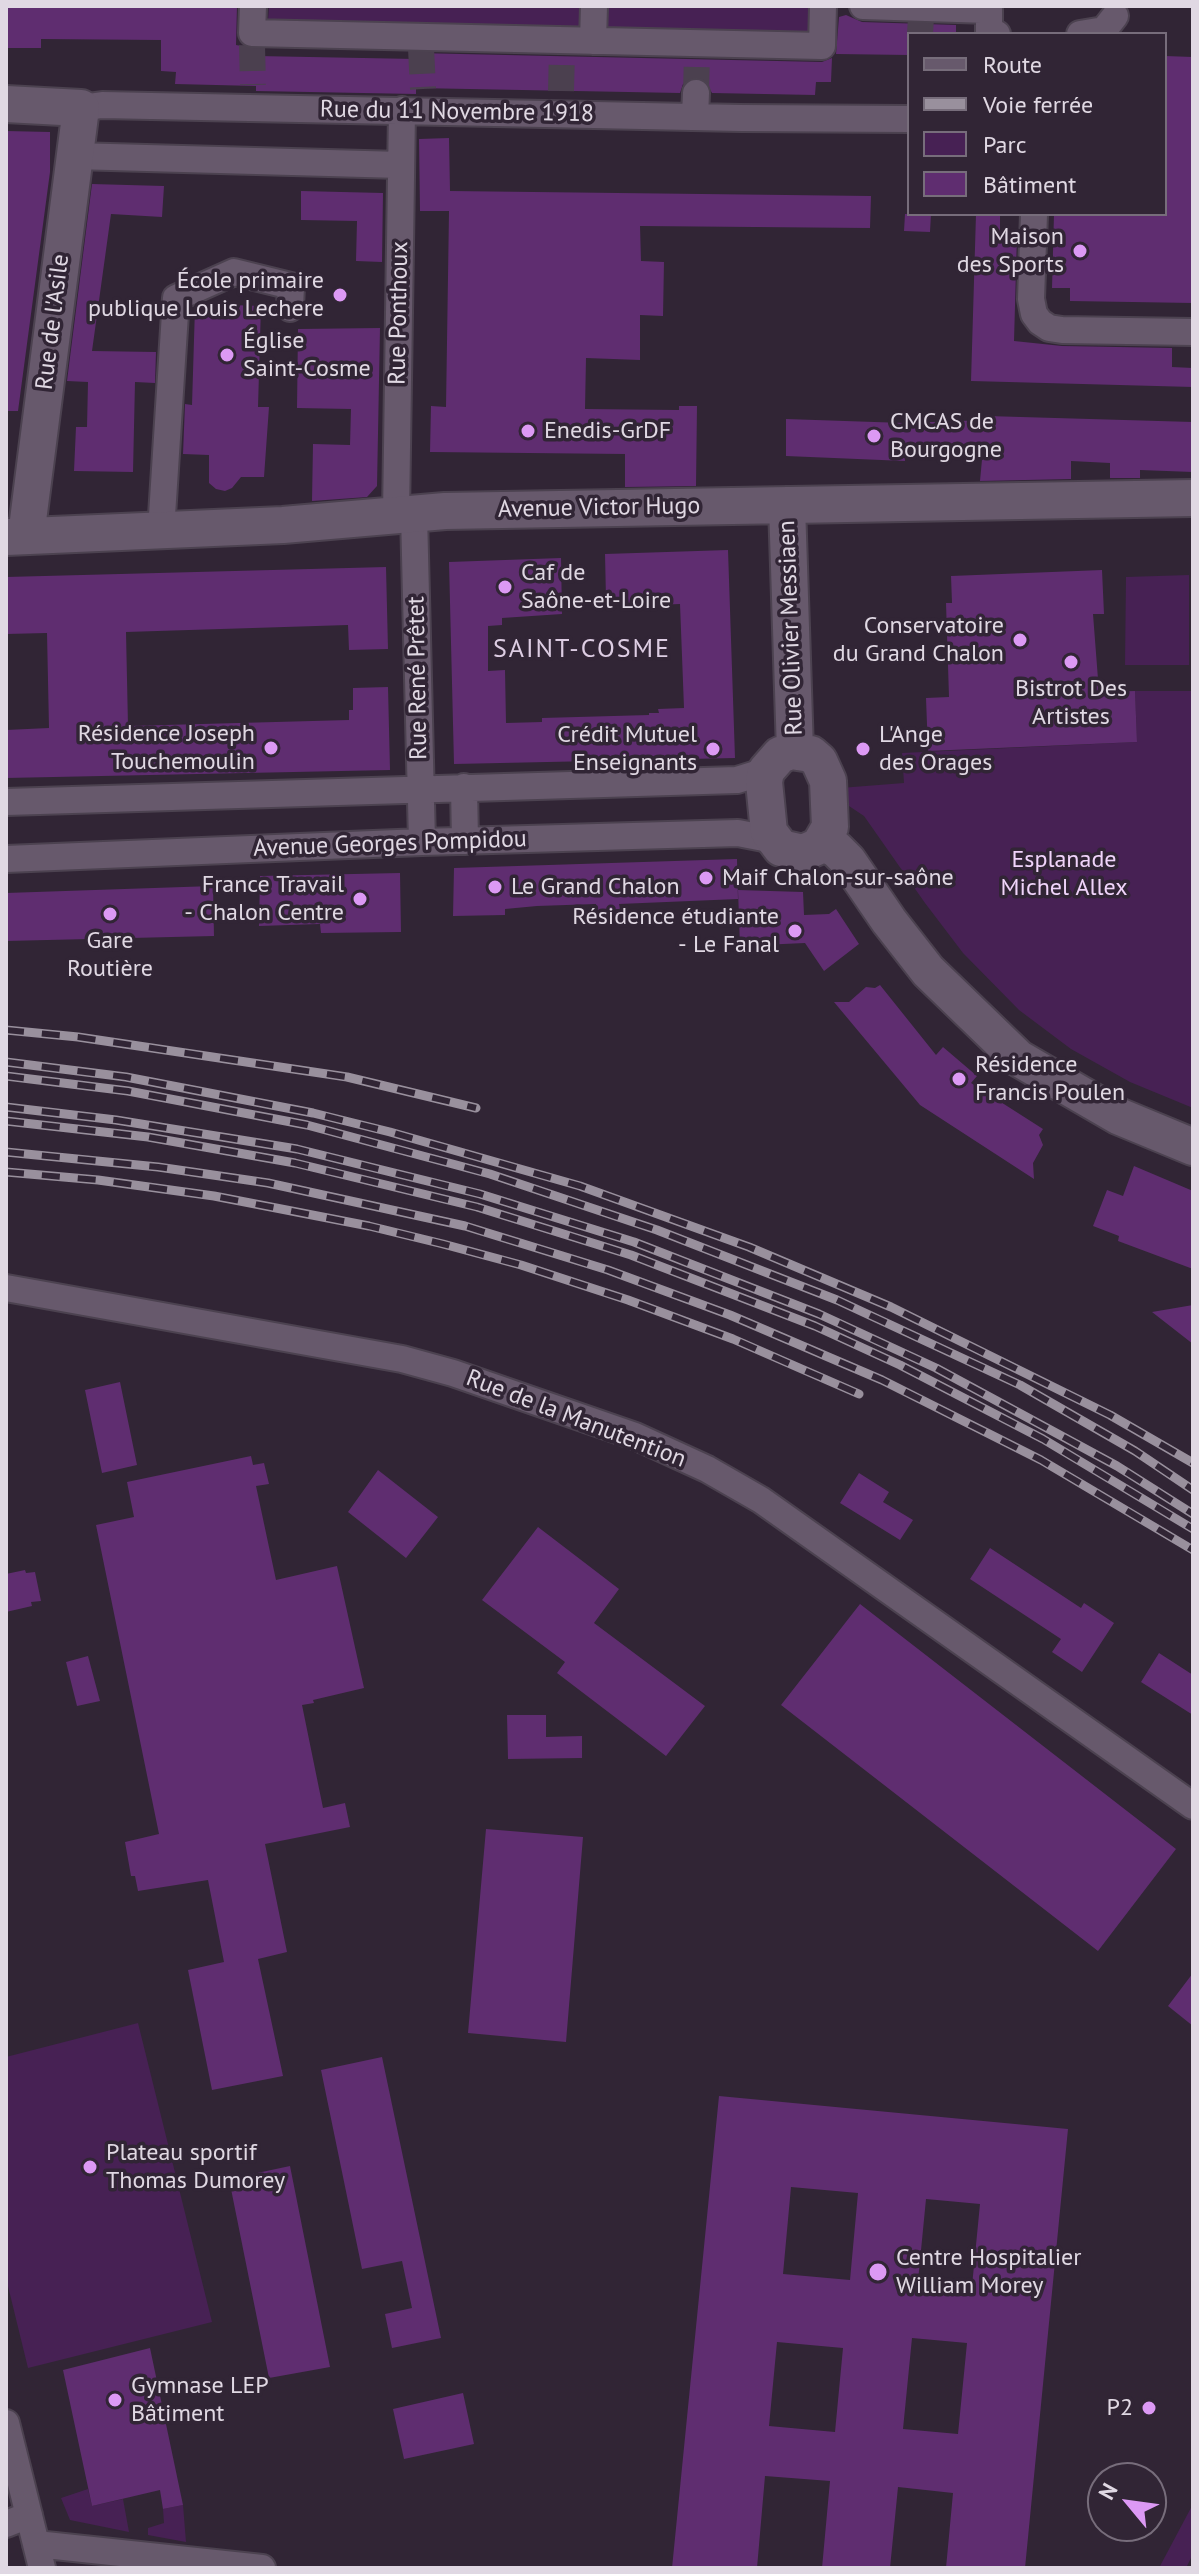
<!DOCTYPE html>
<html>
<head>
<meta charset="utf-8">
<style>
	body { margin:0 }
	#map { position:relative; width:1199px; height:2574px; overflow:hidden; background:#312535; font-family:"PT Sans",sans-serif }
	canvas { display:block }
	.frame { position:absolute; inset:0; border:8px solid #e0d8e3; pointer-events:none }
	.legend { position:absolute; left:907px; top:32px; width:260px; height:184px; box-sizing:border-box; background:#312535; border:2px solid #776d7b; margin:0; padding:10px 14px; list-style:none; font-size:24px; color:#e0d8e3 }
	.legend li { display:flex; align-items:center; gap:16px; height:40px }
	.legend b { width:40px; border:2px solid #776d7b }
	.north { position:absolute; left:1087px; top:2462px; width:80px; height:80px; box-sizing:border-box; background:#312535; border:2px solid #776d7b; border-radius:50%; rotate:299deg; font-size:22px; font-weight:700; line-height:32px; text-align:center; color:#e0d8e3 }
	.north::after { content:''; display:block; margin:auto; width:28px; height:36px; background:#dc99f4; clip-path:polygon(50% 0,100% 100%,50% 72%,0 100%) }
</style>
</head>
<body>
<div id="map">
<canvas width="1199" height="2574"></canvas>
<div class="frame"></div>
<ul class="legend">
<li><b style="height:10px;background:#67596c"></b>Route</li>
<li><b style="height:10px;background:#99909d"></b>Voie ferrée</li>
<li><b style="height:22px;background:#472154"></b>Parc</li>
<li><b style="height:22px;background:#5f2d70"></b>Bâtiment</li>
</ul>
<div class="north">N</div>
</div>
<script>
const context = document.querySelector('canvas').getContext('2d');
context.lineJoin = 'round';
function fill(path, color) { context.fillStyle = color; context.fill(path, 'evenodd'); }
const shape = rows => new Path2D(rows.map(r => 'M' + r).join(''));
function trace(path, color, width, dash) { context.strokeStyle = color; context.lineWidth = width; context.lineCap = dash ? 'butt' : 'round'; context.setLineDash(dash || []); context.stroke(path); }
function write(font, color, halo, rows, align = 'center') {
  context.font = font + ' "PT Sans",sans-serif'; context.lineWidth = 7; context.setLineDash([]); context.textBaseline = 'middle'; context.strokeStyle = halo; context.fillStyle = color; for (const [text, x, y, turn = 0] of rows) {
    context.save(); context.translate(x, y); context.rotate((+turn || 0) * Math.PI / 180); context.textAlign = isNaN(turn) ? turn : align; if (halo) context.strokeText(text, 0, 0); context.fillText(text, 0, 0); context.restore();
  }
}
const green = shape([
	[269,6,812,6,811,38,268,21],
	[1189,575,1189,665,1125,665,1126,577],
	[1135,691,1193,691,1193,1108,1130,1082,1071,1049,1019,1010,963,953,925,903,864,816,846,804,840,788,904,783,902,753,1137,742],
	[138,2023,212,2322,28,2368,6,2278,6,2057],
	[88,2489,92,2506,123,2499,129,2532,70,2520,61,2498],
	[1193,2504,1193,2554,1186,2568,1159,2568],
	[183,2505,186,2542,148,2535,148,2528,164,2523,163,2509]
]);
const building = shape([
	[6,6,237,6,236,45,257,49,257,56,416,59,416,53,822,62,832,58,831,82,816,82,815,95,712,93,705,80,696,77,683,84,680,93,416,88,416,94,256,91,256,86,175,84,176,72,161,71,161,40,41,39,41,48,6,48],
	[846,15,862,22,956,25,956,34,909,34,909,55,836,54,839,17],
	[1165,56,1193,57,1193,303,1070,301,1070,288,1052,288,1054,214,1165,214],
	[6,131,50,132,50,172,18,411,6,411],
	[449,138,450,191,871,196,870,228,640,226,641,261,664,262,663,316,640,315,640,360,586,358,585,409,679,410,679,406,697,406,696,486,625,487,625,454,430,452,431,406,446,407,449,211,420,211,419,139],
	[92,184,164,186,162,217,111,214,92,351,156,352,155,383,135,382,133,472,74,471,76,427,87,427,88,382,67,381],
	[301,191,383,193,382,262,356,261,357,221,301,220],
	[905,214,931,214,930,232,904,231],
	[976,214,1000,214,1000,234,1017,235,1014,341,1062,346,1172,348,1172,367,1193,368,1193,387,971,381],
	[203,304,261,306,258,407,269,407,264,477,241,477,232,488,225,491,216,489,209,483,209,455,183,454,185,404,192,405,195,307],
	[380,328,377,486,367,497,312,501,313,444,350,445,351,409,297,408,298,329],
	[987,416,1193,422,1193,472,1140,470,1140,478,1110,478,1110,463,1071,461,1071,479,980,481,983,449,904,449,905,461,786,456,786,419,904,423,987,420],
	[728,550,735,758,454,764,449,562,561,558,562,614,502,618,502,625,488,626,488,671,505,670,506,723,542,722,542,718,649,715,649,713,659,713,658,709,684,708,680,604,629,606,628,598,606,599,605,554],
	[386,567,388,649,349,650,348,625,126,632,128,726,349,720,349,710,353,710,353,688,388,687,390,770,6,778,6,730,49,728,47,633,6,634,6,577],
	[1102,570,1104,614,1093,614,1099,692,1135,691,1137,742,928,751,926,698,949,697,946,603,952,603,951,576],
	[737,859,738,899,619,904,620,909,596,910,596,904,537,906,505,909,505,915,453,916,454,868],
	[400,873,401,932,321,933,320,924,259,926,260,876],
	[213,886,214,936,6,941,6,893],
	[738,890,803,892,804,915,829,914,836,909,859,944,824,971,805,943,740,946],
	[880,985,936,1055,943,1047,977,1076,971,1083,1043,1129,1039,1135,1043,1145,1033,1163,1034,1179,920,1105,834,1002,849,1002,866,987,875,988],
	[1134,1166,1193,1191,1193,1269,1118,1241,1119,1236,1093,1226,1107,1190,1123,1196],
	[1193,1305,1193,1344,1152,1312],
	[120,1382,137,1465,102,1473,85,1390],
	[251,1456,253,1465,264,1463,269,1484,256,1486,276,1580,337,1566,364,1688,313,1700,314,1703,302,1705,323,1808,345,1803,350,1827,265,1844,287,1952,258,1959,283,2076,212,2090,188,1970,224,1962,208,1880,138,1891,135,1876,131,1876,125,1842,159,1834,96,1525,134,1517,127,1482],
	[378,1470,438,1517,406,1558,348,1512],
	[859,1473,889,1492,883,1502,913,1520,900,1540,840,1503],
	[538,1527,619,1589,594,1623,705,1706,666,1756,557,1673,565,1662,482,1600],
	[990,1548,1081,1608,1084,1603,1114,1623,1082,1672,1052,1652,1061,1639,970,1579],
	[25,1570,26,1573,35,1572,41,1601,31,1602,32,1606,6,1612,6,1574],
	[860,1604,1176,1849,1098,1951,781,1705],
	[1159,1653,1193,1675,1193,1715,1141,1682],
	[88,1656,100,1701,77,1706,66,1662],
	[507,1715,546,1715,546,1737,582,1736,582,1758,508,1759],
	[486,1829,583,1837,566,2042,468,2033],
	[1193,1973,1193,2026,1168,2006],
	[382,2057,441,2338,392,2348,385,2314,412,2308,402,2261,362,2269,321,2070],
	[719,2096,1068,2129,1025,2568,946,2568,953,2493,898,2487,890,2568,822,2568,830,2481,765,2476,757,2568,672,2568],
	[791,2187,858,2193,850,2280,783,2274],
	[926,2199,980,2204,972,2286,918,2281],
	[912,2338,967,2343,958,2434,903,2429],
	[777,2342,843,2348,835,2432,769,2426],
	[290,2166,330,2367,269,2378,229,2179],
	[150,2348,183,2505,163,2509,160,2490,92,2506,63,2370],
	[463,2393,474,2444,404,2459,393,2409]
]);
const streetTunnel = shape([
	[920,34,921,17],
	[252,45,253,85],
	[421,48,423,89],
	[561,91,562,50],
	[696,93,697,53]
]);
const street = shape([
	[253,6,252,33,822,46,823,6],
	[863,6,989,10,989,32,997,34],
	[1080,34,1104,30,1115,16],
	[593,41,594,6],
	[81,108,102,105,741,118,909,119],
	[695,117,696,93],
	[74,156,401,165],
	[1034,214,1031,299,1034,314,1040,322,1049,328,1062,330,1193,332],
	[414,514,422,842],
	[396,515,402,110],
	[161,531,176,298,234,272,291,286,290,308],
	[464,787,465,841],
	[6,802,737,780,766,771],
	[6,859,422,842,738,833,774,840],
	[6,1288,402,1359,453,1373,635,1436,707,1469,761,1500,1193,1806],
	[6,2423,42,2568],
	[6,2524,29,2515],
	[36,2544,262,2568]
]);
const secondary = shape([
	[6,104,81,108,26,536],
	[787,505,795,751],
	[6,537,283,525,445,511,1193,498],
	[791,751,811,754,819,761,828,781,830,827,819,846,803,853,781,848,769,832,764,782,766,771,780,755,791,751],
	[819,846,827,845,836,849,848,861,889,921,928,971,1018,1058,1118,1116,1193,1147]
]);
const rail = shape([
	[6,1030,78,1037,347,1077,476,1108],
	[6,1062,126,1077,313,1113,390,1132,580,1186,749,1247,891,1307,1110,1415,1193,1463],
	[6,1076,128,1091,307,1125,490,1174,657,1230,837,1300,1020,1385,1135,1451,1193,1490],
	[6,1107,116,1120,297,1149,480,1194,634,1242,819,1314,936,1368,1117,1466,1193,1514],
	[6,1121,148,1137,295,1163,477,1207,631,1255,815,1326,900,1365,1043,1439,1193,1529],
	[6,1152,158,1167,268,1183,465,1226,608,1270,730,1315,882,1380,1041,1460,1193,1550],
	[6,1172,98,1180,214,1196,369,1226,443,1244,521,1265,628,1300,733,1339,859,1394]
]);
const markers = [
	[1080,251,8,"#dc99f4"],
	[340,295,8,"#dc99f4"],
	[227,355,8,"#dc99f4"],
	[528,431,8,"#dc99f4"],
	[874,436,8,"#dc99f4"],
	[505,587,8,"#dc99f4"],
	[1020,640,8,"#dc99f4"],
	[1071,662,8,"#dc99f4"],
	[271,748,8,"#dc99f4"],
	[713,749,8,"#dc99f4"],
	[863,749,8,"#dc99f4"],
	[706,878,8,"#dc99f4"],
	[495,887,8,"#dc99f4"],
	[360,899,8,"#dc99f4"],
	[110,914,8,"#dc99f4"],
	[795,931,8,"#dc99f4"],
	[959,1079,8,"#dc99f4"],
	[90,2167,8,"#dc99f4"],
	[878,2272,10,"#dc99f4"],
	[115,2400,8,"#dc99f4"],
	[1149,2408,8,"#dc99f4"]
];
const streetNames = [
	["Rue du 11 Novembre 1918",457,112,1],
	["Rue Ponthoux",399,313,-89],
	["Rue de l'Asile",53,322,-83],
	["Avenue Victor Hugo",599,508,-1],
	["Rue Olivier Messiaen",791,628,-92],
	["Rue René Prêtet",418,678,-91],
	["Avenue Georges Pompidou",390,844,-2],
	["Rue de la Manutention",576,1419,21]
];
const poiNames = [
	["Maison",1064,237,"right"],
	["des Sports",1064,265,"right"],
	["École primaire",324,281,"right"],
	["publique Louis Lechere",324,309,"right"],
	["Église",243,341],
	["Saint-Cosme",243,369],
	["CMCAS de",890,422],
	["Bourgogne",890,450],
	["Enedis-GrDF",544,431],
	["Caf de",521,573],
	["Saône-et-Loire",521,601],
	["Conservatoire",1004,626,"right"],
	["du Grand Chalon",1004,654,"right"],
	["Bistrot Des",1071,689,"center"],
	["Artistes",1071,717,"center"],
	["Résidence Joseph",255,734,"right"],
	["Touchemoulin",255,762,"right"],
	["Crédit Mutuel",697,735,"right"],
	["Enseignants",697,763,"right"],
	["L'Ange",879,735],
	["des Orages",879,763],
	["Maif Chalon-sur-saône",722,878],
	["France Travail",344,885,"right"],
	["- Chalon Centre",344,913,"right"],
	["Le Grand Chalon",511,887],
	["Résidence étudiante",779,917,"right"],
	["- Le Fanal",779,945,"right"],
	["Gare",110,941,"center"],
	["Routière",110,969,"center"],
	["Résidence",975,1065],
	["Francis Poulen",975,1093],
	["Plateau sportif",106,2153],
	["Thomas Dumorey",106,2181],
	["Centre Hospitalier",896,2258],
	["William Morey",896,2286],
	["Gymnase LEP",131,2386],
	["Bâtiment",131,2414],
	["P2",1133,2408,"right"]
];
const parkNames = [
	["Esplanade",1064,860],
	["Michel Allex",1064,888]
];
const neighbourhoodNames = [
	["SAINT-COSME",582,650]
];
fill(green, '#472154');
fill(building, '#5f2d70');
trace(streetTunnel, '#4b404f', 26, [26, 13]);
trace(street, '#4c4250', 30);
trace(secondary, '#4c4250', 40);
trace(street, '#67596c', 26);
trace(secondary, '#67596c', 36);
trace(rail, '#99909d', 9);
trace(rail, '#312535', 6, [18]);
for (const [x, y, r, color] of markers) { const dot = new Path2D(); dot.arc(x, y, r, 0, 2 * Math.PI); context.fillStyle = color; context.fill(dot); trace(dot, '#312535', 3); }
write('24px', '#e0d8e3', '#312535', streetNames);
write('24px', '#e0d8e3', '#312535', poiNames, 'left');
write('24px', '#f0d4fa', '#312535', parkNames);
context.letterSpacing = '2px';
write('26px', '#ddcde3', '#312535', neighbourhoodNames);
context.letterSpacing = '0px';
</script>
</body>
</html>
